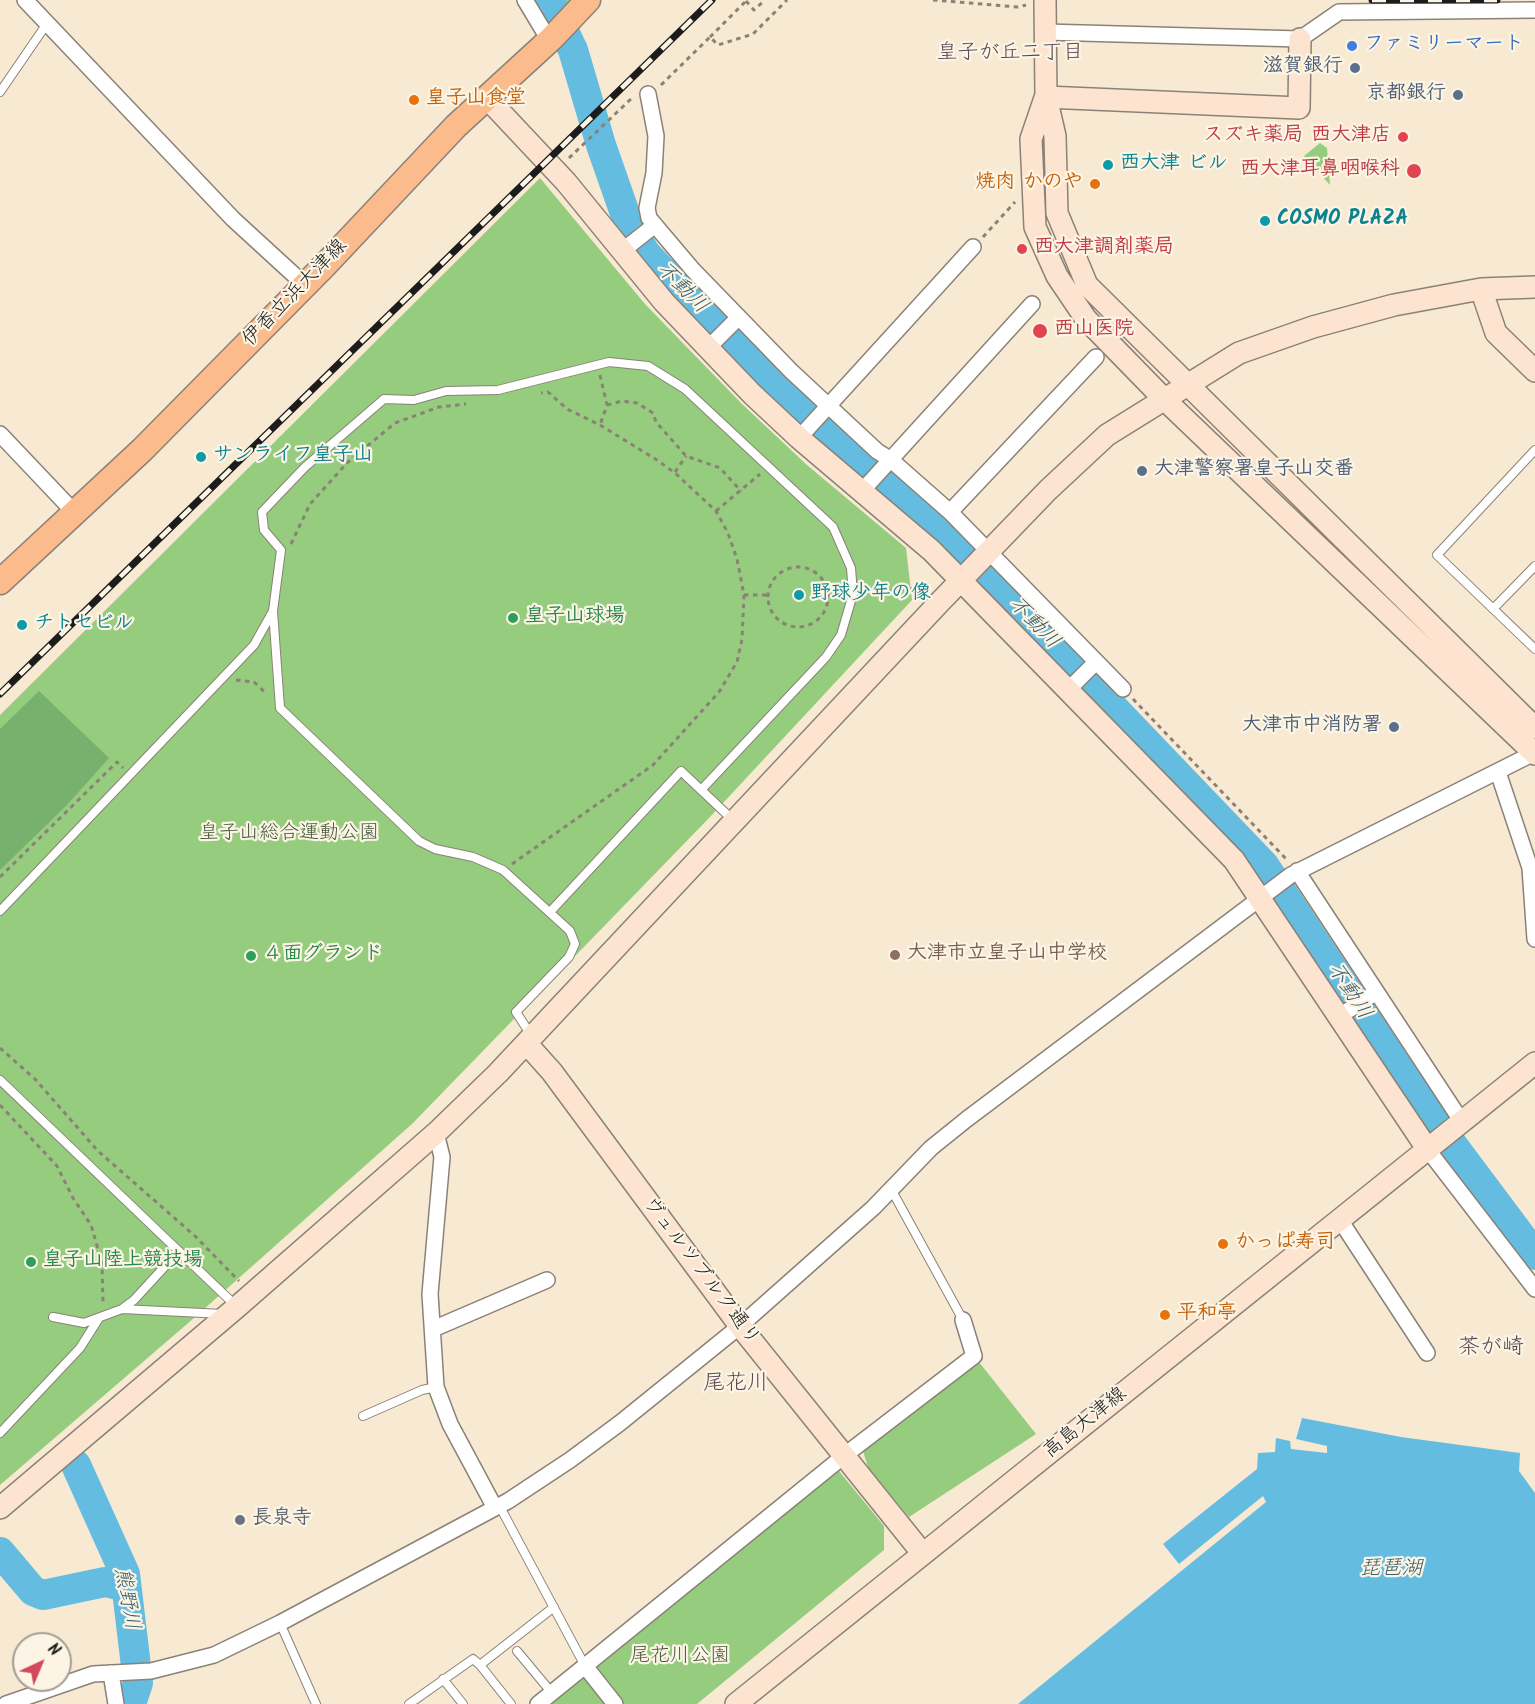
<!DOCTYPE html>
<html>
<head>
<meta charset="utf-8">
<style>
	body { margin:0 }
	#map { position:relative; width:1535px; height:1704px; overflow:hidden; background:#f8e9d2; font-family:Kalam,sans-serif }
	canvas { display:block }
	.north { position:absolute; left:12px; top:1632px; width:60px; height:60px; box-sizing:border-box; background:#fcf5e5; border:2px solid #a29e95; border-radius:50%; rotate:44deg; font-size:16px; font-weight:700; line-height:24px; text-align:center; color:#1c1c1c }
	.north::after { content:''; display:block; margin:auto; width:21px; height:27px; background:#d1495b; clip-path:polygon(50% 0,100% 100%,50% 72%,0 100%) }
</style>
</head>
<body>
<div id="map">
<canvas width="1535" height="1704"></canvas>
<div class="north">N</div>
</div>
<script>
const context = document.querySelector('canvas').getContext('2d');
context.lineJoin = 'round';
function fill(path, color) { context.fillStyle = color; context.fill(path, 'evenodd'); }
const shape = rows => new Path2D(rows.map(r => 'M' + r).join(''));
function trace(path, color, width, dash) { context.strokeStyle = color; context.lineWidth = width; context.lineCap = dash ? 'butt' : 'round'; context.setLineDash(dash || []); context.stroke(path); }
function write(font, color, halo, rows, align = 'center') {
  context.font = font + ' Kalam,"Klee One",sans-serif'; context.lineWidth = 4.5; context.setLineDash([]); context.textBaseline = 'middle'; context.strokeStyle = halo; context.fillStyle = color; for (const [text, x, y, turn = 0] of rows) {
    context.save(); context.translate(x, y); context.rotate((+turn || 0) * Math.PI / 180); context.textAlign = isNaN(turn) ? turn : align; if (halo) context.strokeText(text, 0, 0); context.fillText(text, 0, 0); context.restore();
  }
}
const green = shape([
	[537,0,576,0,554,26],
	[1320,143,1327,148,1330,185,1304,156],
	[540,178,645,304,742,404,807,465,906,548,912,600,710,817,413,1123,194,1318,0,1485,0,715],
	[979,1362,1036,1434,909,1517,868,1467,863,1451],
	[839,1471,884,1526,884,1550,697,1704,548,1704]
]);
const forest = shape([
	[39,691,109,758,67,805,0,870,0,729]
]);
const water = shape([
	[1302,1418,1401,1437,1520,1453,1519,1471,1535,1493,1535,1704,1018,1704,1266,1502,1263,1496,1179,1564,1163,1544,1257,1469,1258,1453,1275,1452,1276,1438,1290,1441,1291,1449,1327,1453,1327,1446,1296,1439]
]);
const river = shape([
	[549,0,573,50,601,145,629,225,646,254,743,354,802,411,947,534,1264,865,1422,1104,1535,1255],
	[76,1465,125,1574,138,1683,131,1704],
	[0,1552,33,1591,43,1595,105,1582,126,1587]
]);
const path = shape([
	[933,0,1018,7,1026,5],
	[746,1,754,10,765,0],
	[710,37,746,1],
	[661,85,710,37,718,45,753,34,787,0],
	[569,158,633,97],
	[983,237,1015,202],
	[600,375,607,405,600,425],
	[607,405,622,401,637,403,653,413,656,422,686,456,720,468,741,491],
	[675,472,686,456],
	[716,511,760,474],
	[291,544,310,504,348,462,395,423,439,407,466,404],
	'768 597a30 30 0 1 1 60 0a30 30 0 1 1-60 0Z',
	[863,593,921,588],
	[744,595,767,595],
	[829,596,842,595],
	[236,680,254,682,267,694],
	[1133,699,1288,861],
	[512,864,653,765,719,692,737,662,742,639,744,595,737,559,728,533,716,511,675,473,657,460,600,425,567,409,548,392,541,393],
	[0,877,117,762,123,768],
	[0,1048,35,1079,98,1151,195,1236,239,1281],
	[0,1105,57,1166,73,1198,91,1225,102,1263,103,1305]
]);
const lane = shape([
	[0,92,46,25],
	[1535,450,1437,555,1535,649],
	[1493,609,1535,566],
	[273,611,280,708,419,841,435,849,473,857,503,870,570,931,575,944,569,957,516,1012,531,1035],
	[0,911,254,645,273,611,281,550,264,530,262,512,305,467,384,399,414,400,446,391,498,390,609,362,648,366,685,389,833,527,851,568,853,594,841,635,826,657,701,790],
	[550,912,681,771,734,821],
	[0,1080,235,1305],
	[891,1189,963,1320],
	[122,1309,223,1314],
	[53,1317,84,1323,122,1309,134,1300,179,1251],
	[363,1416,422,1390,436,1387],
	[0,1433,80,1348,99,1318],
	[499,1505,585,1666],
	[280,1623,316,1704],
	[517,1651,552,1693],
	[480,1665,511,1704],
	[443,1679,463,1704],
	[409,1704,473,1659,480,1665,554,1607]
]);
const street = shape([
	[25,0,233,219,305,285],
	[525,0,549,40],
	[1045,32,1300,39,1339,12,1535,10],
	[648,94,656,136,654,173,647,208,649,218,693,270,791,371,877,451,891,460,950,512,1096,357],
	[622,251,655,225],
	[708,348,738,318],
	[0,434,74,512],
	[799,438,973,247],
	[862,491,1032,304],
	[950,512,1123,689],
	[1068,690,1096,662],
	[1498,772,1530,868,1535,939],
	[1297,871,1462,1122],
	[1338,1017,1375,993],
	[436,1133,442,1157,430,1294,436,1387,450,1424,495,1508],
	[1428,1150,1535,1289],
	[1340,1220,1427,1353],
	[433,1329,547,1280],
	[585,1666,615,1704],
	[111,1673,116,1704],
	[6,1704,93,1674,151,1671,214,1655,280,1623,508,1501,570,1460,620,1423,740,1326,873,1208,931,1148,967,1119,1291,875,1534,753],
	[538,1704,845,1455,974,1356,963,1320]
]);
const secondary = shape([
	[1045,0,1046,97,1055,136,1057,213,1087,285,1535,728],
	[1046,97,1299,108,1300,39],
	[487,98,566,182,664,302,752,394,799,438,932,551,1234,860,1428,1150],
	[1045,98,1031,139,1035,227,1057,276,1086,319,1164,399,1535,754],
	[1481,289,1496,333,1535,371],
	[526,1043,552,1072,740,1326,923,1554],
	[0,1508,237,1307,436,1133,498,1073,938,604,1048,490,1107,435,1239,353,1313,327,1394,305,1481,289,1535,287],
	[736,1704,1535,1063]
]);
const primary = shape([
	[0,582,142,450,325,265,456,126,552,38,588,0]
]);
const rail = shape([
	[1372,0,1497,0],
	[0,694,712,0]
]);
const markers = [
	[1352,46,6,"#3f7fe0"],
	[1355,68,6,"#5c6f8a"],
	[1458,95,6,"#5c6f8a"],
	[414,100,6,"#e8710a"],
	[1403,137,6,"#e0444e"],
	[1108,165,6,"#0f9aa8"],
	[1414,171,8,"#e0444e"],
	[1095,184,6,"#e8710a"],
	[1265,221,6,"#0f9aa8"],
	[1022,249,6,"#e0444e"],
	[1040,331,8,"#e0444e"],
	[201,457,6,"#0f9aa8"],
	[1142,471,6,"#5c6f8a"],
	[799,595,6,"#0f9aa8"],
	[513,618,6,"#2e9e5b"],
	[22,625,6,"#0f9aa8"],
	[1394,727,6,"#5c6f8a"],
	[895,955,6,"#8d6e63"],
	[251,956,6,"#2e9e5b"],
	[1223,1244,6,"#e8710a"],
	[31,1262,6,"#2e9e5b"],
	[1165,1315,6,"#e8710a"],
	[240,1520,6,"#6b7280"]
];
const shopNames = [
	["ファミリーマート",1364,46]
];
const serviceNames = [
	["滋賀銀行",1343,68],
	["京都銀行",1446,95],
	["大津警察署皇子山交番",1154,471,"left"],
	["大津市中消防署",1382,727]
];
const foodNames = [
	["皇子山食堂",426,100],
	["焼肉 かのや",1083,184,"right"],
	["かっぱ寿司",1235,1244],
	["平和亭",1177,1315]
];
const healthNames = [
	["スズキ薬局 西大津店",1391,137],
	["西大津耳鼻咽喉科",1400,171],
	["西大津調剤薬局",1034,249,"left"],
	["西山医院",1054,331,"left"]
];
const cultureNames = [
	["西大津 ビル",1120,165],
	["COSMO PLAZA",1277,221],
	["サンライフ皇子山",213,457],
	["野球少年の像",811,595],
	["チトセビル",34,625]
];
const streetNames = [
	["伊香立浜大津線",296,294,-46],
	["ヴュルツブルク通り",700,1272,53],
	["高島大津線",1086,1424,-39]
];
const leisureNames = [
	["皇子山球場",525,618],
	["４面グランド",263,956],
	["皇子山陸上競技場",43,1262]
];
const parkNames = [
	["皇子山総合運動公園",289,835],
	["尾花川公園",680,1658]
];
const educationNames = [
	["大津市立皇子山中学校",907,955]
];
const worshipNames = [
	["長泉寺",252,1520]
];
const neighbourhoodNames = [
	["皇子が丘二丁目",1010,54]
];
const waterNames = [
	["不動川",681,289,45],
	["不動川",1033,624,46],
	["不動川",1348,992,57],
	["琵琶湖",1391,1570],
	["熊野川",125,1599,80]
];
const quarterNames = [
	["茶が崎",1491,1349],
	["尾花川",736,1385]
];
fill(green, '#95cc7e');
fill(forest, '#78b06d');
fill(water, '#64bde1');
trace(river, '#64bde1', 30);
trace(lane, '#8a8277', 10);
trace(street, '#8a8277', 18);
trace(secondary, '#8a8277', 24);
trace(primary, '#8a8277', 27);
trace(path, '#8a8277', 3, [4.5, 4.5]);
trace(lane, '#fff', 8);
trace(street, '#fff', 15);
trace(secondary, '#fde4d1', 21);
trace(primary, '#fbbb8c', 24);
trace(rail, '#1c1c1c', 7);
trace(rail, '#fcf5e5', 4.5, [14]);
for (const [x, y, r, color] of markers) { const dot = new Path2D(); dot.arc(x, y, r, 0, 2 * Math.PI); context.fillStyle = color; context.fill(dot); trace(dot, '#fcf5e5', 2); }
write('bold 20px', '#366cbe', '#fcf5e5', shopNames, 'left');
write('bold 20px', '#4e5e75', '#fcf5e5', serviceNames, 'right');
write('bold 20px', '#c56008', '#fcf5e5', foodNames, 'left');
write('bold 20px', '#be3a42', '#fcf5e5', healthNames, 'right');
write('bold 20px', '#0d838f', '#fcf5e5', cultureNames, 'left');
write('20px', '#1c1c1c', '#fcf5e5', streetNames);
write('bold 20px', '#27864d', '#fcf5e5', leisureNames, 'left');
write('20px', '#465a3e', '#fcf5e5', parkNames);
write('bold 20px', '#785e54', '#fcf5e5', educationNames, 'left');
write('bold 20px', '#5b616d', '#fcf5e5', worshipNames, 'left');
write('21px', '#594851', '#fcf5e5', neighbourhoodNames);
write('italic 21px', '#395c6b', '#fcf5e5', waterNames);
write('22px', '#594851', '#fcf5e5', quarterNames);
</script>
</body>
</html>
